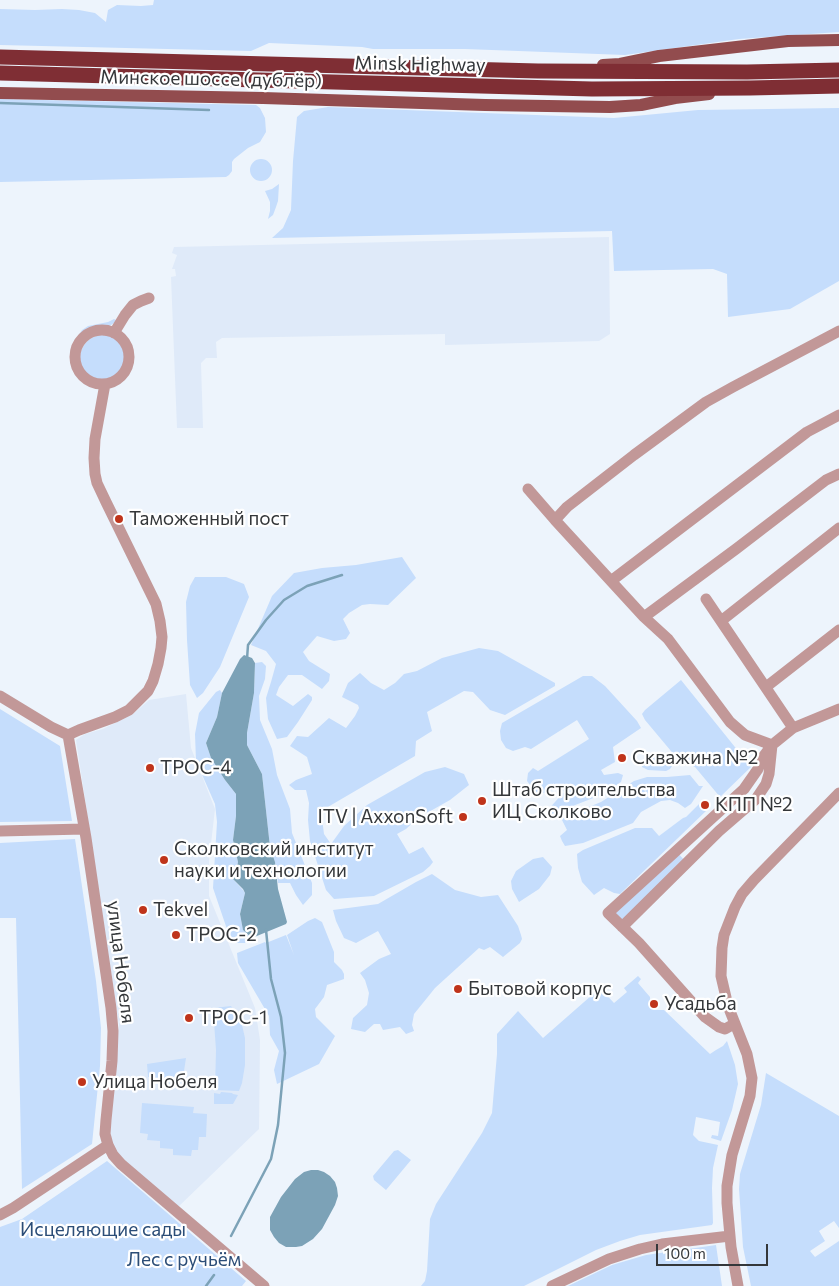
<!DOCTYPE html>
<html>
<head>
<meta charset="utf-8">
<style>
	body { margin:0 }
	#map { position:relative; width:839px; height:1286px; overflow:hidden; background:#edf4fc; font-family:Commissioner,sans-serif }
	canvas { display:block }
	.scale { position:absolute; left:656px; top:1244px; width:112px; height:22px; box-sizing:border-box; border:2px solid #34373a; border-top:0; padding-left:6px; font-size:15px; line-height:18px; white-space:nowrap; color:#34373a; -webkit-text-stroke:4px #fff; paint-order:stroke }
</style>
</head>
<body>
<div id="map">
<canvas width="839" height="1286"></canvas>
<div class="scale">100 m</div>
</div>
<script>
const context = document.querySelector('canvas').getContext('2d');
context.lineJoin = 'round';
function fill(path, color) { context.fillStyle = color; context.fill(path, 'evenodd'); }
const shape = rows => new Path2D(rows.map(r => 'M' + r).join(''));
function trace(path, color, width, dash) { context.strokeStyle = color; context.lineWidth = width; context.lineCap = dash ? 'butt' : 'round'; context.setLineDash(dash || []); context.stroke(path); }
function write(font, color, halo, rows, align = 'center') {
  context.font = font + ' Commissioner,sans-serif'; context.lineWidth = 4.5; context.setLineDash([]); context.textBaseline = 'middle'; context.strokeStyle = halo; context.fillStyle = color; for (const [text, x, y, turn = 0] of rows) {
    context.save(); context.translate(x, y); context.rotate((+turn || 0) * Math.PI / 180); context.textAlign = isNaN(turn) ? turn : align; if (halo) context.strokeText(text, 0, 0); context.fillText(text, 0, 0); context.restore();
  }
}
const built = shape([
	[609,237,610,334,599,341,445,345,445,334,222,338,216,342,217,358,206,358,201,363,203,428,177,428,171,277,176,276,175,269,172,269,177,255,172,253,174,247],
	[186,694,191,748,215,809,209,861,209,896,255,1008,260,1040,259,1129,177,1208,120,1158,113,1148,108,1121,119,1025,76,740,85,734,103,729,133,714,149,700]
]);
const green = shape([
	[154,0,839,0,839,32,739,39,625,55,465,49,373,49,362,47,269,43,251,51,0,45,0,9,35,10,62,9,79,10,95,13,106,22,108,10,117,5,141,6,153,5],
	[0,99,256,105,260,108,265,118,266,132,260,142,248,148,234,159,232,162,232,171,229,175,226,177,0,182],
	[328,107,614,118,698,110,839,108,839,281,790,309,728,317,727,274,713,269,614,271,612,231,272,238,283,228,291,210,293,161,297,117,304,111],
	'250 170a11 11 0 1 1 22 0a11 11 0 1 1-22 0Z',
	[279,184,278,201,276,207,273,215,268,219,270,211,270,202,265,191,272,189],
	[114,319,116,320,114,323,108,327,93,328,88,331,80,338,78,336,82,330,88,326,108,322],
	'80 358a23 23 0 1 1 46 0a23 23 0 1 1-46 0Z',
	[402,557,416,578,388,605,370,604,362,605,349,613,343,619,350,633,346,639,334,641,317,636,303,652,309,661,330,674,329,681,322,689,302,675,288,675,279,687,276,695,293,706,308,694,312,697,312,700,298,722,287,737,277,739,268,719,266,698,271,682,276,664,266,651,251,645,272,596,294,573,322,568,356,565],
	[195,577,226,577,244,584,249,597,220,667,203,693,197,698,190,685,187,640,186,602,190,586],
	[479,648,498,651,555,683,555,686,505,715,490,710,473,692,464,691,427,712,432,731,416,741,415,756,321,811,324,834,331,844,344,826,367,805,425,772,445,767,464,774,469,785,450,800,418,818,406,829,397,834,409,854,423,847,433,862,430,866,423,872,374,896,334,899,326,890,310,841,308,820,309,803,306,790,295,790,289,785,296,780,312,774,307,757,290,746,297,736,308,737,329,718,346,728,355,716,359,708,358,705,342,697,348,683,360,673,371,683,384,690,395,683,404,674,417,671,442,658],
	[262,662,266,666,265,679,259,696,260,720,272,749,277,775,290,809,292,833,312,883,312,895,303,905,296,895,290,883,278,883,275,862,270,847,262,774,247,745,247,733,254,693,255,663],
	[583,676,592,676,605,686,637,721,641,728,613,747,615,762,601,770,604,775,618,773,623,775,621,782,601,795,552,814,546,812,564,792,553,783,552,790,538,795,527,781,528,773,533,768,538,771,589,739,577,720,531,749,525,747,513,751,506,748,501,740,500,731,502,723],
	[681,680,751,767,720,797,695,767,687,764,681,763,645,720,642,714,645,710],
	[220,690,222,693,217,717,206,743,211,758,225,780,236,794,236,816,233,840,238,862,236,872,233,879,243,890,245,893,240,914,243,930,252,938,245,943,236,943,231,941,213,888,217,822,215,804,196,761,195,734,199,713,216,692],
	[0,709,60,746,72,821,0,822],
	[652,757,665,759,672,766,670,769,666,771,648,770,642,767,641,761],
	[690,775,699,786,703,786,691,804,685,808,678,803,670,800,661,801,641,812,633,823,583,843,565,846,562,841,560,836,567,830,562,820,564,817,601,802,634,781,647,777,667,777],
	[700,803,706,811,620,894,614,893,604,888,594,895,582,882,578,868,577,854,583,850,635,828,652,828,659,836,683,818,686,817],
	[75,839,96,981,101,1028,100,1066,92,1144,22,1189,16,918,0,918,0,843],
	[678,853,684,860,622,920,615,913],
	[543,857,552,867,550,875,539,889,519,902,512,889,511,881,516,871,533,859],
	[432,874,455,890,481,897,498,895,518,926,521,935,522,939,520,943,503,957,490,947,484,950,479,948,435,988,427,998,414,1014,412,1025,414,1031,406,1034,400,1027,383,1030,380,1024,374,1024,365,1032,351,1029,353,1018,367,1005,369,993,365,980,360,973,379,959,391,954,378,931,356,943,344,938,336,921,333,910,378,904,416,882],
	[315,918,322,922,334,952,334,962,342,970,344,974,344,979,327,985,324,997,315,1009,316,1017,335,1036,319,1064,277,1084,274,1070,279,1051,270,1035,269,1016,238,963,237,953,265,942,266,943,286,935,294,955,287,935,308,921],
	[638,976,641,979,638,983,650,997,650,1003,655,1010,664,1010,710,1054,716,1050,723,1046,727,1041,735,1065,738,1084,732,1110,721,1141,711,1138,712,1135,718,1136,720,1122,696,1117,693,1135,699,1141,718,1145,713,1168,712,1188,713,1223,712,1225,640,1235,620,1241,596,1250,524,1286,421,1286,425,1281,427,1271,430,1219,436,1204,482,1133,492,1113,497,1054,497,1034,518,1011,543,1038,600,988,614,1003,627,992,624,988],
	[231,1006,242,1025,245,1038,245,1065,242,1083,239,1091,215,1090,216,1050,213,1008],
	[186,1058,184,1071,177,1072,175,1074,176,1079,173,1080,167,1081,163,1078,155,1080,153,1077,148,1077,147,1064],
	[766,1073,839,1116,839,1228,834,1221,819,1231,825,1241,810,1251,815,1257,839,1241,839,1286,751,1286,743,1247,739,1189,740,1174,761,1105],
	[221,1092,232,1093,233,1094,238,1095,233,1104,214,1104,214,1093,220,1094],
	[142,1103,194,1107,193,1113,207,1114,206,1137,199,1137,198,1150,192,1150,191,1156,173,1155,173,1149,160,1148,160,1141,147,1140,148,1134,140,1133],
	[398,1150,411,1160,386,1190,374,1180,373,1176,394,1151],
	[107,1161,246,1281,242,1286,0,1286,0,1227,22,1219],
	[716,1245,722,1286,568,1286,612,1265,646,1255]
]);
const water = shape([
	[244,655,252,658,255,663,254,693,247,733,247,745,262,774,270,847,275,862,278,889,287,922,286,924,252,938,243,930,240,914,245,893,243,889,233,879,236,872,238,862,233,840,236,816,236,794,225,780,211,758,206,743,217,717,222,693,240,659],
	[311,1170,318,1170,324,1172,330,1176,335,1182,337,1188,338,1196,335,1205,322,1229,313,1239,302,1246,296,1247,286,1247,279,1243,274,1237,270,1230,270,1217,281,1197,295,1179,304,1172]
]);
const stream = shape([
	[0,103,209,110],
	[247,659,248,645,266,620,284,600,307,586,342,575],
	[231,1236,271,1159,278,1125,285,1053,281,1017,271,979,266,930],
	[206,1286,214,1275]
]);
const minor = shape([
	'75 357a27 27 0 1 1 54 0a27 27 0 1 1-54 0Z',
	[114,333,125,315,133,305,141,301,149,298],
	[528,489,555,520],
	[611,581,807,432,839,415],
	[706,599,793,728],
	[644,617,736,549,826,480,839,474],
	[721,621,839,528],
	[766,687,839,630],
	[0,696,51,727,68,735],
	[68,735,86,838,111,1008,113,1031,112,1061,106,1120,105,1134,108,1145,113,1155,121,1164,264,1286],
	[68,735,79,730,115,717,129,710,148,691,153,681,158,664,161,648,162,637,160,621,156,604,106,502,97,483,95,474,94,458,95,439,105,384],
	[772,745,745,735,730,722,668,639,644,617,555,520,567,507,634,455,706,402,733,387,839,331],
	[0,831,84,829],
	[622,927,719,831,756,799,766,784,769,774,772,745],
	[734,1024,725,1029,719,1027,705,1017,639,943,608,913,744,789,758,769,763,757,772,745,793,728,839,709],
	[0,1215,13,1208,108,1145],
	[552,1286,609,1259,640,1249,662,1244,730,1236],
	[738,1286,731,1247,727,1203,727,1186,732,1155,750,1096,752,1078,747,1054,728,1006,721,976,722,948,724,935,735,907,742,894,754,880,839,793]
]);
const major = shape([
	[603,65,620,64,659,56,788,41,839,40],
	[0,93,263,98,485,105,610,107,641,105,675,98,709,94]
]);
const highway = shape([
	[0,57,538,71,747,72,839,70],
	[0,73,592,89,750,88,839,86]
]);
const markers = [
	[119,519,5,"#bf341b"],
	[622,758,5,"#bf341b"],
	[150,768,5,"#bf341b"],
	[482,801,5,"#bf341b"],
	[705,805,5,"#bf341b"],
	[463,817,5,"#bf341b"],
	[164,860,5,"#bf341b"],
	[143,910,5,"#bf341b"],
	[176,935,5,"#bf341b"],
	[458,989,5,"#bf341b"],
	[654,1004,5,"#bf341b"],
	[189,1018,5,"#bf341b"],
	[82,1082,5,"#bf341b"]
];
const streetNames = [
	["Minsk Highway",420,64,1],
	["Минское шоссе (дублёр)",211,79,1],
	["улица Нобеля",121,962,83]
];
const poiNames = [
	["Таможенный пост",129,519],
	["Скважина №2",632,758],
	["TPOC-4",160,768],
	["Штаб строительства",492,790],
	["ИЦ Сколково",492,812],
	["КПП №2",715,805],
	["ITV | AxxonSoft",453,817,"right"],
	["Сколковский институт",174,849],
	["науки и технологии",174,871],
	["Tekvel",153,910],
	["TPOC-2",186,935],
	["Бытовой корпус",468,989],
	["Усадьба",664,1004],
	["TPOC-1",199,1018],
	["Улица Нобеля",92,1082]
];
const parkNames = [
	["Исцеляющие сады",103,1230],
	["Лес с ручьём",184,1260]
];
fill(built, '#dfeaf9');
fill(green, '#c5ddfc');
fill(water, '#7ca2b7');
trace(stream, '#7ca2b7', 2.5);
trace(minor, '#c29898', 11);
trace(major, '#924c4e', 12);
trace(highway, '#7f2e34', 15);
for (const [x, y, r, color] of markers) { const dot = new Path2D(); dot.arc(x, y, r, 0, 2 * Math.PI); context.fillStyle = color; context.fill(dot); trace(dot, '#fff', 2); }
write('19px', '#34373a', '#fff', streetNames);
write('19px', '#34373a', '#fff', poiNames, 'left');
write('19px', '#2b4d77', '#fff', parkNames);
</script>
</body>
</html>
